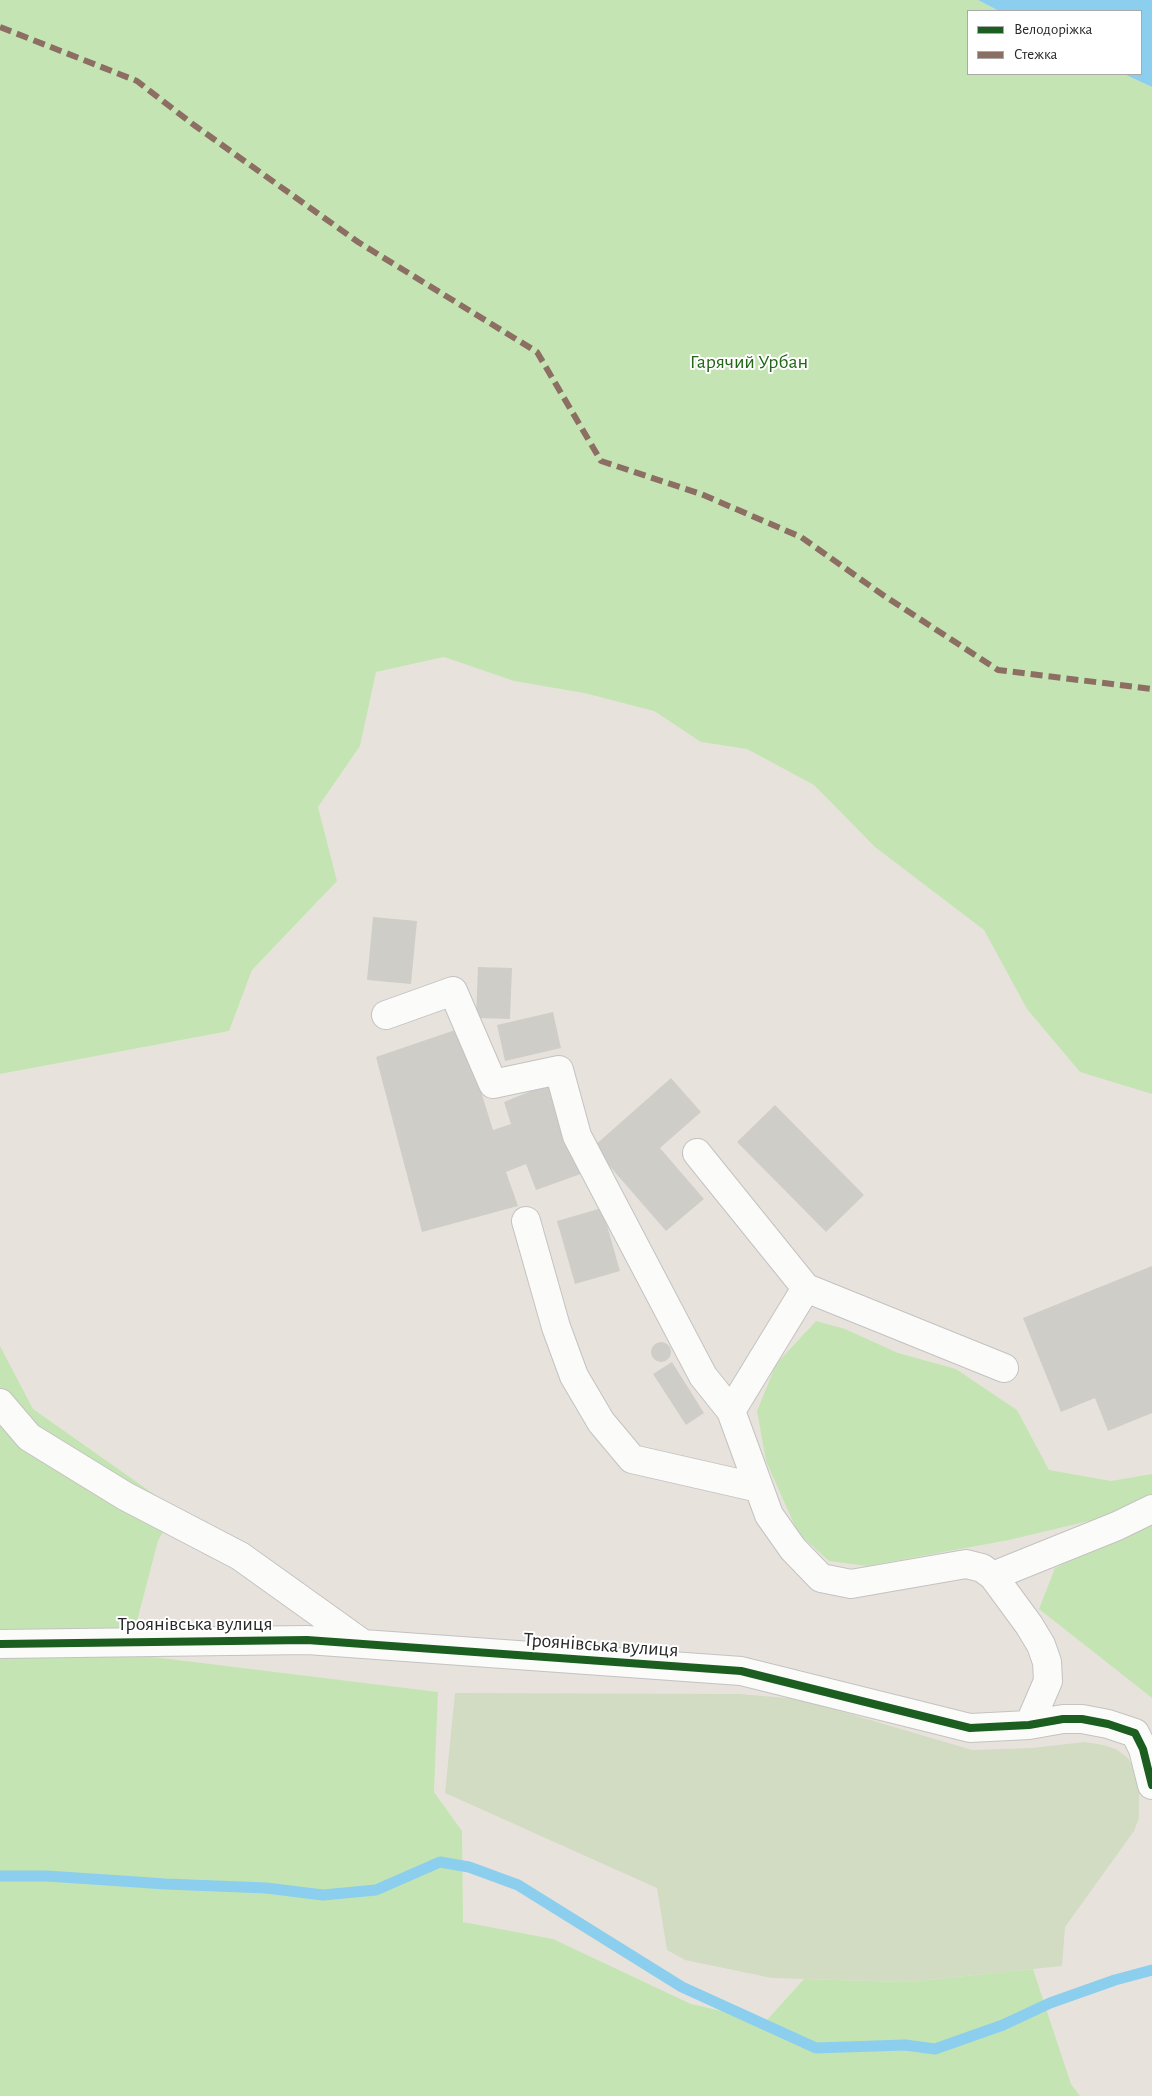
<!DOCTYPE html>
<html>
<head>
<meta charset="utf-8">
<style>
	body { margin:0 }
	#map { position:relative; width:1152px; height:2096px; overflow:hidden; background:#e7e3dc; font-family:"Alegreya Sans",sans-serif }
	canvas { display:block }
	.legend { position:absolute; left:967px; top:10px; width:175px; height:65px; box-sizing:border-box; background:#fff; border:1px solid #a9a9a9; margin:0; padding:6px 9px; list-style:none; font-size:15px; color:#282828 }
	.legend li { display:flex; align-items:center; gap:10px; height:25px }
	.legend b { width:25px; border:1px solid #a9a9a9 }
</style>
</head>
<body>
<div id="map">
<canvas width="1152" height="2096"></canvas>
<ul class="legend">
<li><b style="height:6px;background:#1b5e20"></b>Велодоріжка</li>
<li><b style="height:6px;background:#8d6e63"></b>Стежка</li>
</ul>
</div>
<script>
const context = document.querySelector('canvas').getContext('2d');
context.lineJoin = 'round';
function fill(path, color) { context.fillStyle = color; context.fill(path, 'evenodd'); }
const shape = rows => new Path2D(rows.map(r => 'M' + r).join(''));
function trace(path, color, width, dash) { context.strokeStyle = color; context.lineWidth = width; context.lineCap = dash ? 'butt' : 'round'; context.setLineDash(dash || []); context.stroke(path); }
function write(font, color, halo, rows, align = 'center') {
  context.font = font + ' "Alegreya Sans",sans-serif'; context.lineWidth = 4; context.setLineDash([]); context.textBaseline = 'middle'; context.strokeStyle = halo; context.fillStyle = color; for (const [text, x, y, turn = 0] of rows) {
    context.save(); context.translate(x, y); context.rotate((+turn || 0) * Math.PI / 180); context.textAlign = isNaN(turn) ? turn : align; if (halo) context.strokeText(text, 0, 0); context.fillText(text, 0, 0); context.restore();
  }
}
const green = shape([
	[0,0,978,0,999,11,968,11,968,74,1124,74,1152,87,1152,1094,1080,1072,1027,1009,984,930,875,847,814,785,747,749,701,742,654,711,584,693,514,681,444,657,376,672,360,746,318,807,337,881,252,970,229,1031,0,1074],
	[816,1321,845,1329,898,1353,956,1369,1017,1410,1049,1470,1111,1481,1152,1474,1152,1496,1110,1516,1009,1540,867,1566,829,1561,798,1533,766,1461,757,1411,776,1364],
	[0,1346,33,1409,175,1509,158,1541,137,1621,153,1657,438,1692,434,1792,462,1831,463,1922,553,1939,691,2004,766,2021,804,1979,907,1982,1033,1969,1071,2084,1080,2096,0,2096],
	[1152,1521,1152,1698,1039,1609,1055,1568]
]);
const cemetery = shape([
	[455,1693,739,1694,799,1699,972,1750,1032,1748,1085,1742,1103,1745,1116,1749,1128,1758,1134,1769,1139,1784,1139,1818,1134,1831,1065,1927,1062,1966,907,1982,772,1978,685,1960,667,1950,657,1888,445,1793]
]);
const water = shape([
	[978,0,1152,0,1152,87,1124,74,1141,74,1141,11,999,11]
]);
const stream = shape([
	[0,1876,47,1876,166,1884,266,1888,323,1895,376,1890,440,1862,469,1867,518,1885,682,1987,816,2048,905,2045,935,2049,1003,2025,1050,2003,1115,1980,1152,1970]
]);
const building = shape([
	[373,917,417,921,411,984,367,980],
	[478,967,512,968,510,1019,476,1018],
	[553,1012,561,1048,505,1061,497,1025],
	[461,1028,493,1130,511,1124,504,1102,553,1082,589,1171,536,1190,526,1164,506,1172,518,1206,422,1232,376,1057],
	[671,1078,701,1112,660,1148,704,1199,666,1231,593,1147],
	[775,1105,864,1195,826,1232,737,1142],
	[602,1208,620,1271,575,1284,557,1221],
	[1152,1266,1152,1413,1108,1431,1095,1398,1061,1412,1023,1318],
	'651 1352a10 10 0 1 1 20 0a10 10 0 1 1-20 0Z',
	[672,1362,704,1413,686,1425,653,1374]
]);
const minor = shape([
	[386,1015,453,991,493,1084,559,1070,577,1136,703,1376,731,1411,769,1515,793,1549,821,1578,851,1584,966,1564,982,1568,993,1576,1029,1625,1041,1645,1047,1662,1048,1681,1029,1725],
	[697,1153,806,1288,731,1411],
	[526,1221,556,1327,574,1376,601,1422,632,1459,759,1488],
	[806,1288,1004,1368],
	[0,1403,29,1437,125,1496,240,1556,363,1644],
	[993,1576,1117,1526,1152,1509],
	[0,1644,307,1640,741,1671,970,1728,1029,1725,1063,1719,1082,1719,1108,1724,1135,1733,1143,1749,1152,1785]
]);
const quiet = shape([
	[0,27,137,81,194,125,358,242,537,352,601,461,701,494,801,537,883,595,998,670,1152,689]
]);
const cycleway = shape([
	[0,1644,307,1640,741,1671,970,1728,1029,1725,1063,1719,1082,1719,1108,1724,1135,1733,1143,1749,1152,1785]
]);
const parkNames = [
	["Гарячий Урбан",749,362]
];
const streetNames = [
	["Троянівська вулиця",195,1624],
	["Троянівська вулиця",601,1645,4]
];
fill(green, '#c4e5b3');
fill(cemetery, '#d1dcc3');
fill(water, '#8cceed');
trace(stream, '#8cceed', 11);
fill(building, '#cfcdc8');
trace(minor, '#c4c2c2', 30);
trace(minor, '#fbfbfa', 28);
trace(quiet, '#8d6e63', 6, [12, 6]);
trace(cycleway, '#1b5e20', 8);
write('20px', '#216716', '#fff', parkNames);
write('20px', '#282828', '#fff', streetNames);
</script>
</body>
</html>
